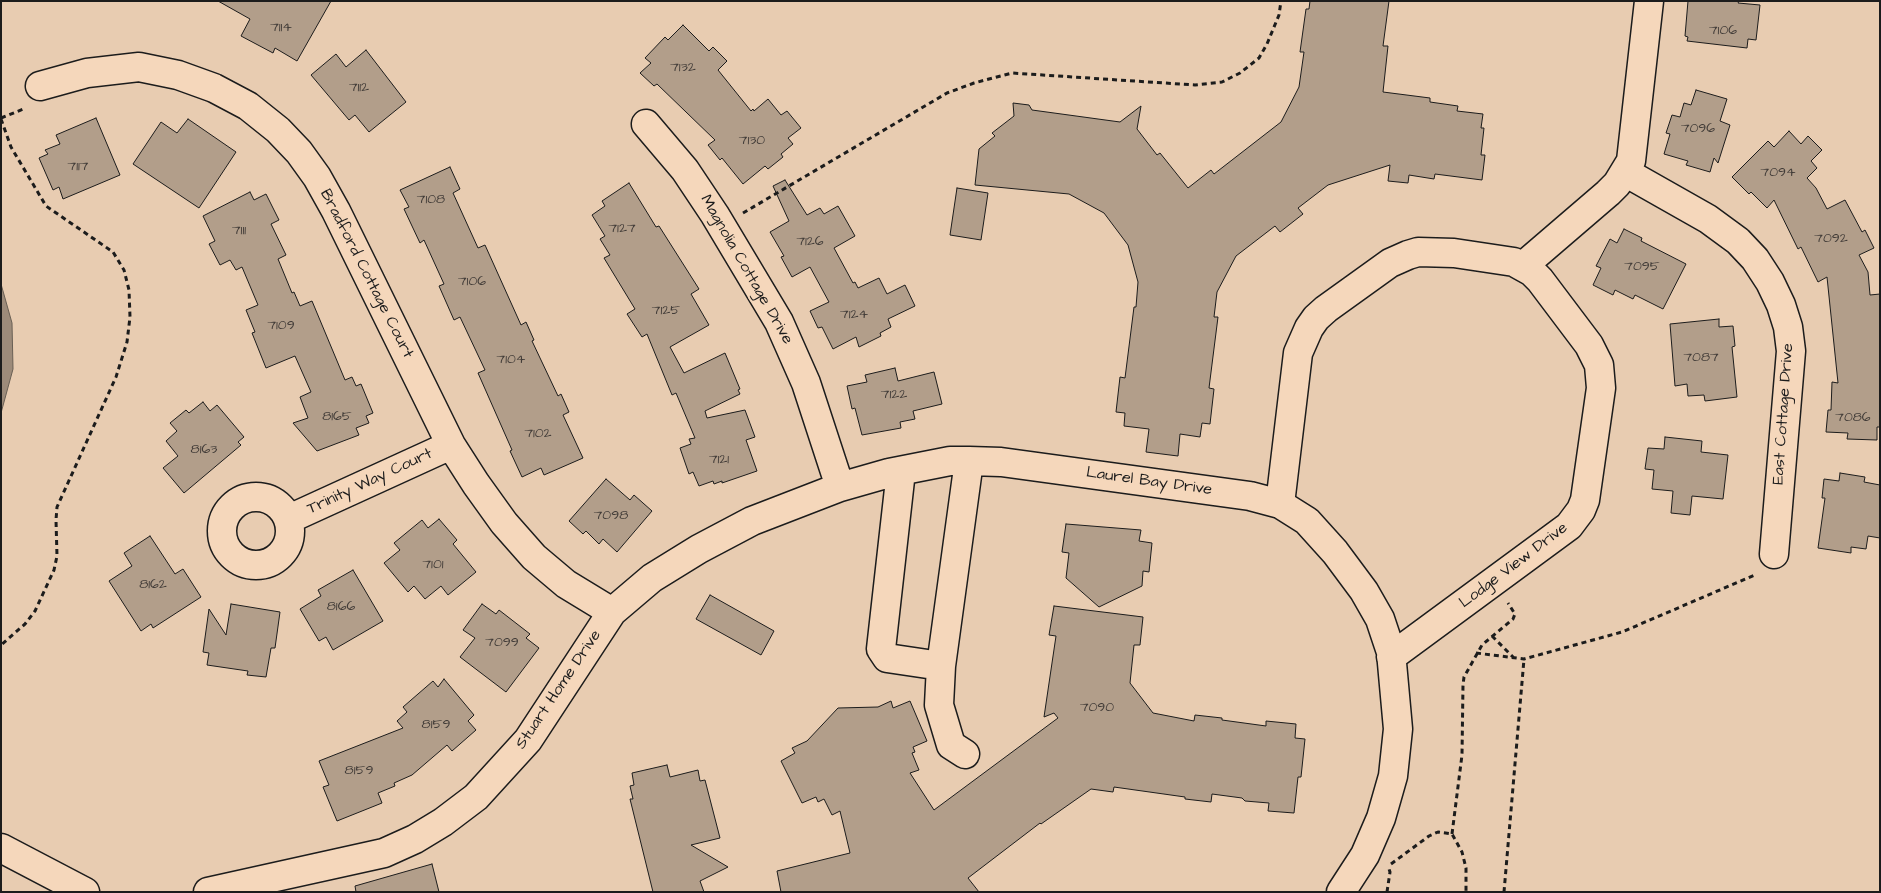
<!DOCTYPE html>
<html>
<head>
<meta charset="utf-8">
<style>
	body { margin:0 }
	#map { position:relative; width:1881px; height:893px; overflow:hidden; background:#e8ccb1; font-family:"Architects Daughter",sans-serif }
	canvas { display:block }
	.frame { position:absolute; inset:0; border:2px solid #1c1c1c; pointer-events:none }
</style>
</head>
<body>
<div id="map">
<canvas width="1881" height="893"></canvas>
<div class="frame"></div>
</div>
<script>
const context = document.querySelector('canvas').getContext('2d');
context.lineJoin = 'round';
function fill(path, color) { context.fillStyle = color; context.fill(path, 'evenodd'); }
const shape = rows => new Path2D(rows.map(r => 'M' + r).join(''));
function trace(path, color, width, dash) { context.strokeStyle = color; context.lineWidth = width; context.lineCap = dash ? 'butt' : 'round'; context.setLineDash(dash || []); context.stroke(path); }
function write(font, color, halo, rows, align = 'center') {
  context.font = font + ' "Architects Daughter",sans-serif'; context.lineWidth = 4; context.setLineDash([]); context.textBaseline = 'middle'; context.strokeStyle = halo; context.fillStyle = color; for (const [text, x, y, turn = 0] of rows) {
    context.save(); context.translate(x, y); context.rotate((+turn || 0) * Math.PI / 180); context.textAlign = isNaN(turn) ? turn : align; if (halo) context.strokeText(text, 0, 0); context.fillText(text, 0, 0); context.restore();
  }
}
const water = shape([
	[1,284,12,323,13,369,1,413,1,284]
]);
const building = shape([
	[218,1,331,1,297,61,275,48,273,53,241,36,250,19,218,1],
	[1310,1,1389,1,1383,46,1388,46,1383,92,1430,98,1430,102,1458,106,1457,111,1483,114,1481,128,1484,128,1481,155,1485,155,1482,180,1435,174,1434,179,1409,175,1408,183,1388,181,1390,165,1328,185,1298,208,1303,214,1280,232,1275,226,1236,256,1217,292,1214,317,1218,317,1209,388,1214,389,1210,424,1202,423,1200,437,1180,434,1178,456,1146,452,1149,429,1124,426,1125,413,1116,412,1120,377,1125,378,1134,307,1136,307,1138,282,1128,245,1104,213,1069,194,975,185,979,149,995,136,992,133,1014,116,1013,103,1029,105,1032,110,1120,122,1141,106,1137,129,1157,155,1160,153,1188,188,1211,170,1214,174,1281,122,1299,87,1304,52,1300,52,1306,9,1309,9,1310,1],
	[1688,1,1739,1,1738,3,1760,5,1756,40,1748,39,1747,48,1687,41,1688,37,1685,36,1688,1],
	[683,25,709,51,713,47,727,61,718,70,751,111,753,109,754,111,768,99,781,115,787,111,801,128,788,138,793,144,781,154,783,157,768,169,765,166,743,184,722,158,720,160,708,145,715,140,657,84,654,86,640,73,651,63,645,58,665,37,668,40,683,25],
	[366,50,406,102,369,132,355,115,349,120,311,75,336,54,346,67,366,50],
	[1696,90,1727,99,1720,121,1730,125,1718,163,1714,158,1710,172,1686,165,1688,161,1664,154,1670,134,1666,133,1672,115,1680,117,1684,103,1691,105,1696,90],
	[96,118,120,175,63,199,59,187,53,190,39,158,48,154,45,150,60,144,56,135,96,118],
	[188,119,236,152,199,208,133,164,161,122,177,133,188,119],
	[1789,131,1801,144,1808,136,1822,150,1811,161,1817,168,1807,178,1816,188,1827,209,1845,200,1862,232,1865,230,1874,248,1859,255,1868,272,1870,295,1880,294,1880,427,1877,427,1877,440,1847,439,1848,433,1826,432,1828,410,1831,410,1832,382,1838,383,1827,277,1818,282,1801,247,1798,249,1774,200,1767,208,1751,192,1749,194,1732,177,1768,141,1774,147,1789,131],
	[450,167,460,189,453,193,478,248,485,245,521,325,526,322,534,340,532,341,558,396,561,394,569,412,563,415,583,458,544,475,541,468,522,477,510,451,512,450,478,373,485,370,460,317,454,320,439,286,444,284,424,240,420,243,404,209,409,207,400,190,450,167],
	[785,180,807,215,820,208,824,214,838,206,855,236,834,248,853,283,855,282,858,288,879,278,887,294,905,285,915,306,888,319,891,327,880,333,881,336,859,347,856,337,833,349,822,327,818,328,810,311,829,302,810,267,792,277,781,257,784,256,770,232,789,221,773,186,785,180],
	[629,183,656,227,659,226,699,289,691,294,709,325,670,347,684,373,725,353,740,389,738,390,740,394,705,411,707,418,745,410,755,437,746,440,757,471,722,483,722,481,714,484,713,481,699,486,693,472,689,474,680,448,691,444,689,439,695,438,676,393,672,395,647,334,642,337,627,314,635,309,604,258,610,255,600,239,605,236,592,215,605,206,602,201,629,183],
	[957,188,988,193,981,240,950,235,957,188],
	[250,192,254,200,266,194,279,220,271,224,286,255,278,259,292,293,294,292,300,306,312,301,345,380,352,377,356,386,361,384,373,413,366,416,369,423,356,428,359,435,317,451,293,423,308,418,300,397,311,392,295,356,266,368,252,333,255,332,246,310,258,305,242,267,236,270,230,260,220,265,209,244,215,241,203,216,250,192],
	[1624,229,1642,238,1641,241,1686,264,1663,309,1635,295,1633,299,1615,290,1613,295,1593,285,1601,268,1596,266,1610,239,1617,243,1624,229],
	[1719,319,1719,327,1733,326,1735,346,1732,347,1737,397,1705,401,1704,395,1688,396,1687,384,1675,386,1670,324,1719,319],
	[895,368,898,381,934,372,942,404,913,411,915,419,900,422,901,428,862,435,855,408,852,409,847,386,867,382,865,375,895,368],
	[203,402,210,411,217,405,244,437,238,442,241,445,184,493,163,468,178,456,166,441,177,431,170,423,186,410,189,413,203,402],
	[1665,437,1702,441,1701,452,1728,455,1723,499,1692,496,1690,515,1671,513,1673,491,1652,489,1654,470,1645,469,1648,448,1664,449,1665,437],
	[1840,473,1865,477,1864,482,1880,485,1880,538,1868,536,1866,549,1851,547,1851,553,1818,548,1825,498,1822,498,1824,479,1839,481,1840,473],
	[606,479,630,500,634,495,652,511,617,552,603,539,599,544,586,531,583,534,569,521,606,479],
	[439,519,457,540,453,544,476,572,448,595,441,586,425,599,414,586,408,592,384,563,400,550,394,543,422,520,428,528,439,519],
	[1066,524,1141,530,1139,541,1152,543,1149,572,1143,571,1142,586,1099,607,1066,578,1069,553,1062,552,1066,524],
	[150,536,175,574,183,569,201,597,153,628,151,624,141,631,109,581,132,566,124,553,150,536],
	[353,570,383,621,333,650,326,637,319,641,300,609,321,596,318,590,353,570],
	[710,595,774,631,761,655,696,619,710,595],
	[231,604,280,612,275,648,271,648,266,677,247,675,248,671,207,665,209,653,203,652,209,609,226,635,231,604],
	[482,604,496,614,499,610,530,634,526,638,539,648,506,692,460,657,475,638,463,630,482,604],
	[1054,606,1143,617,1140,645,1134,645,1130,683,1153,713,1194,721,1195,715,1222,718,1222,720,1266,726,1266,721,1296,724,1295,738,1305,739,1301,777,1298,777,1294,813,1268,811,1269,803,1245,801,1242,798,1212,794,1211,802,1185,799,1185,797,1114,787,1113,792,1091,789,1041,824,1040,823,968,878,979,892,781,892,777,871,850,853,840,811,832,815,824,799,818,802,816,797,802,803,781,761,795,753,792,748,807,741,838,708,878,707,891,701,893,708,910,701,927,741,913,747,915,752,912,753,919,770,910,773,934,810,1058,718,1054,713,1044,717,1056,636,1049,635,1054,606],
	[444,679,474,715,468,721,476,730,452,751,447,745,412,775,394,783,395,786,378,793,382,803,337,821,323,787,329,785,319,761,403,728,397,721,407,712,403,707,433,681,438,687,444,679],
	[667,765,670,777,698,770,700,781,705,780,720,838,691,845,728,867,700,881,704,892,653,892,630,799,633,799,630,786,634,785,632,773,667,765],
	[432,864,439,892,356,892,355,886,432,864]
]);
const path = shape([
	[1,118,26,108],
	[1,119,11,147,46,206,113,252,124,270,129,290,130,317,127,342,116,377,57,507,56,520,57,556,54,570,35,611,25,624,1,645],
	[743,213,947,93,974,83,1012,73,1195,85,1222,82,1240,73,1259,58,1267,44,1279,15,1281,1],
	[1492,636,1514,658],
	[1476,653,1524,659,1622,632,1757,574],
	[1452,834,1462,755,1463,685,1464,677,1482,645,1513,619,1515,614,1508,603],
	[1391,864,1429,836,1438,832,1452,834,1462,852,1466,868,1466,892],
	[1387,892,1390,872,1388,866],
	[1504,892,1524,659]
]);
const minor = shape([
	[40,86,87,73,139,67,178,75,214,88,248,106,278,130,299,152,317,177,336,211,451,445,476,484,504,523,534,557,566,584,612,612],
	[646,124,685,170,715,215,779,322,806,383,840,487],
	[1625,172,1708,219,1738,241,1755,259,1770,282,1781,305,1788,327,1791,351,1774,554],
	[1523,266,1608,193,1617,184,1631,161,1649,1],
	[901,471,881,649,887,658,941,666],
	'222 531a34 34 0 1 1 68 0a34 34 0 1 1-68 0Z',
	[1280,504,1298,353,1309,328,1316,318,1326,309,1390,263,1408,255,1418,252,1454,253,1514,262,1532,272,1540,280,1589,345,1599,365,1601,388,1585,500,1581,510,1569,526,1391,657],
	[289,519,451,445],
	[965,754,951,745,939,705,941,666,969,461],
	[1,848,85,892],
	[208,892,384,853,415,839,443,822,476,797,528,740,612,612,652,578,699,549,752,521,840,487,889,473,950,461,969,461,1001,462,1250,496,1280,504,1307,521,1335,552,1364,591,1380,619,1391,652,1398,729,1393,776,1381,818,1365,855,1341,892]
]);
const numberNames = [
	["7114",281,28],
	["7106",1723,31],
	["7132",683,68],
	["7112",359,88],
	["7096",1698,129],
	["7130",752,141],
	["7117",78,167],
	["7094",1778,173],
	["7108",431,200],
	["7127",622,229],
	["7111",239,231],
	["7092",1831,239],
	["7126",810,242],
	["7095",1642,267],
	["7106",472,282],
	["7125",666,311],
	["7124",854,315],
	["7109",281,326],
	["7087",1701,358],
	["7104",511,360],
	["7122",894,395],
	["8165",337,417],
	["7086",1853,418],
	["7102",538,434],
	["8163",204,450],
	["7121",719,460],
	["7098",611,516],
	["7101",433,565],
	["8162",153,585],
	["8166",341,607],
	["7099",502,643],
	["7090",1097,708],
	["8159",436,725],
	["8159",359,771]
];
const streetNames = [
	["Magnolia Cottage Drive",746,270,60],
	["Bradford Cottage Court",366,274,63],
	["East Cottage Drive",1784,414,-86],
	["Trinity Way Court",370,482,-25],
	["Laurel Bay Drive",1149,482,8],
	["Lodge View Drive",1514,566,-37],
	["Stuart Home Drive",559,690,-56]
];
fill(water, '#9d8b7a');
trace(water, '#695f54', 1);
fill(building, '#b29e8a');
trace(building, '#1c1c1c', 1);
trace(minor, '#1c1c1c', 31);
trace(path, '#1c1c1c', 3, [5, 4]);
trace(minor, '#f5d7bb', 28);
write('14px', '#423c38', null, numberNames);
write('16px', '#1c1c1c', '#f5d7bb', streetNames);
</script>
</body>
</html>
